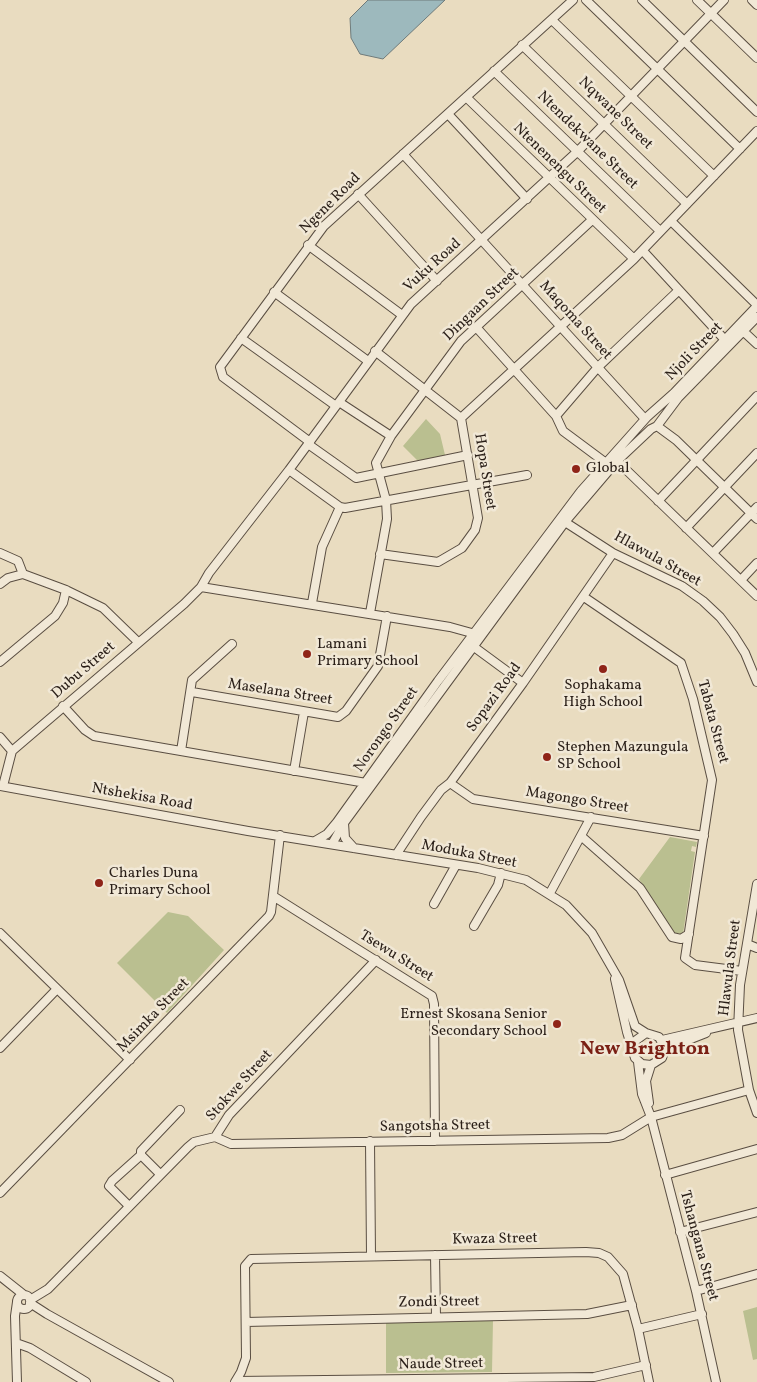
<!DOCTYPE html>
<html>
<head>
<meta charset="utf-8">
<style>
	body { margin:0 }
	canvas { display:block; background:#e9dcc0 }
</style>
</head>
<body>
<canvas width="757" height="1382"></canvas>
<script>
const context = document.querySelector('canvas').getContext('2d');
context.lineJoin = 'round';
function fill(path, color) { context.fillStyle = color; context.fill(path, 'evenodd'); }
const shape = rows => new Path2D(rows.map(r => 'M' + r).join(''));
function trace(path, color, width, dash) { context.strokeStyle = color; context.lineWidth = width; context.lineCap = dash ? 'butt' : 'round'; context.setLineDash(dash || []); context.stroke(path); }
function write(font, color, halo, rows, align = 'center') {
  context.font = font + ' Vollkorn,serif'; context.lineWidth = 5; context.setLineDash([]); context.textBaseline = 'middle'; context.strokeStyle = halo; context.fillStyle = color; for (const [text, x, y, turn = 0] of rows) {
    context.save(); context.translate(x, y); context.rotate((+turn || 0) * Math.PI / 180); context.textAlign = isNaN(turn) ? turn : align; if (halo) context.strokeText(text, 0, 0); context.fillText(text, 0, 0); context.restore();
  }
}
const green = shape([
	[426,419,440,434,445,455,418,461,403,446],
	[670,837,697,842,696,847,692,846,691,851,695,852,683,934,673,933,639,879],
	[168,912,188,916,224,950,167,1013,117,963],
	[757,1307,757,1359,753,1360,743,1311],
	[493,1320,492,1372,386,1373,386,1322]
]);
const water = shape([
	[368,0,445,0,383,59,360,54,351,38,350,18,368,0]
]);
const minor = shape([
	[586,0,740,149],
	[642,0,757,112],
	[697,0,757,58],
	[752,0,757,5],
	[552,20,714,176],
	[522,45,687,204],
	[494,71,660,231],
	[466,97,634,259],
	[448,114,527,199],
	[403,154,645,419],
	[358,194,437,281],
	[671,221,757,305],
	[308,245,402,315],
	[643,251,725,340],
	[274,292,368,361],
	[476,327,556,416,563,431,606,463],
	[743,331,757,344],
	[241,338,336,406],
	[375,351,461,418,478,518,475,530,462,548,438,562,380,554],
	[339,402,391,436],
	[556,416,598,367,678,291],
	[461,418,634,259,757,131],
	[657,426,676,440,757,519],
	[310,442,223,377,220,367,324,226,573,0],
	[308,444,356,478,468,455],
	[617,461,757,596],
	[289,470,340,507,345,508,527,475],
	[658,501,757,396],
	[565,522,613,553,682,586,703,601,720,617,733,634,745,653,757,682],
	[686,528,757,453],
	[0,553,18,561,23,574],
	[713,553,757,507],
	[741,580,757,563],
	[0,584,8,578,23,574,66,590,103,608,138,642],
	[201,587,450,627,479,635],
	[584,597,681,663,693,699,712,780,685,958,695,965,742,971],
	[312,603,322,547,340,507],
	[370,613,387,519,386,500,376,463,391,436,461,341,592,220],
	[470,644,523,683],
	[0,662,55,616,63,603,66,590],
	[192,692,338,717,346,711,378,666,387,616],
	[63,706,85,730,94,736,366,783],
	[0,737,12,751],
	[181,751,192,680,232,644],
	[294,771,304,712],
	[450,783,473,799,704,836],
	[0,786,248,831,478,868,526,880,566,905,592,933,619,980,635,1026,646,1033],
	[3,786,12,751,184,604,201,587,209,573,289,470,411,304,578,151,724,0],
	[581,836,640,888,672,937,681,939,689,934],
	[315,841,327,834,337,822,438,681,581,491,647,417,674,393,757,306],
	[332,844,343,825],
	[354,848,345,838,344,823,565,522,617,461,651,429,657,426,678,398,757,317],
	[396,855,421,817,441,790,450,783,523,683,613,553],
	[757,884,740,985,738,1030,749,1090,757,1113],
	[550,893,591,817],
	[273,896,432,996,434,1004,435,1141],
	[434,904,456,865],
	[474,926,498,885,501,873],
	[0,933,130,1060],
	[747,944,757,948],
	[615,979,627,1032,635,1058,642,1064,651,1065,662,1058,665,1049,659,1037,646,1033,635,1041,633,1050],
	[662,1040,757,1018],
	[0,1048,57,989],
	[665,1049,706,1033],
	[638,1062,642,1094,651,1117,696,1291,716,1382],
	[649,1103,646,1081,651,1065],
	[215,1137,231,1144,608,1138,622,1135,651,1117,749,1090],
	[370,1141,371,1256],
	[141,1155,141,1151,180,1110],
	[665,1175,757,1149],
	[0,1193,269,916,271,912,280,835],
	[129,1206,109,1186,112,1181,141,1155,160,1174],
	[680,1232,757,1212],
	[435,1255,436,1317],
	[0,1276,24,1295],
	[696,1291,757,1274],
	'17 1302a7 7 0 1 1 14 0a7 7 0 1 1-14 0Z',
	[30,1300,48,1289,188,1147,194,1142,215,1137,229,1115,376,960],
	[30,1303,47,1314,169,1382],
	[246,1322,587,1314,632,1305],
	[638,1329,702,1314],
	[16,1343,30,1348,86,1382],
	[236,1381,594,1377,646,1365],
	[17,1382,15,1316,17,1302],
	[235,1382,241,1372,246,1358,245,1266,251,1259,586,1252,599,1253,608,1257,623,1274,638,1329,649,1382]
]);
const markers = [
	[576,469,5,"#8f2418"],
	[307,654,5,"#8f2418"],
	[603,669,5,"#8f2418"],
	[547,757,5,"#8f2418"],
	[99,883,5,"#8f2418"],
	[557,1024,5,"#8f2418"]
];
const streetNames = [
	["Nqwane Street",615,114,44],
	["Ntendekwane Street",587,141,44],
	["Ntenenengu Street",559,169,44],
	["Ngene Road",331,204,-45],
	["Vuku Road",433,266,-42],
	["Dingaan Street",482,305,-44],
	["Maqoma Street",575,321,48],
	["Njoli Street",695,352,-46],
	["Hopa Street",484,472,81],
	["Hlawula Street",657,560,29],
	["Dubu Street",84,671,-41],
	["Maselana Street",280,693,9],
	["Sopazi Road",495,698,-54],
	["Tabata Street",712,722,75],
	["Norongo Street",387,730,-55],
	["Ntshekisa Road",142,798,10],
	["Magongo Street",577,801,9],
	["Moduka Street",469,855,11],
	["Tsewu Street",396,957,32],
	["Hlawula Street",731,968,-83],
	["Msimka Street",154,1016,-46],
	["Stokwe Street",240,1086,-48],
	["Sangotsha Street",435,1127,-1],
	["Kwaza Street",495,1240,-1],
	["Tshangana Street",698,1246,75],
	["Zondi Street",439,1303,-1],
	["Naude Street",441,1365,-1]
];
const poiNames = [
	["Global",586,469],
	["Lamani",317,645],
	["Primary School",317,662],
	["Sophakama",603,686,"center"],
	["High School",603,703,"center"],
	["Stephen Mazungula",557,748],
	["SP School",557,765],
	["Charles Duna",109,874],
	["Primary School",109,891],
	["Ernest Skosana Senior",547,1015,"right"],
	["Secondary School",547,1032,"right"]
];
const districtNames = [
	["New Brighton",645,1050]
];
fill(green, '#babf90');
fill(water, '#9db9bd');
trace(water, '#6f7b7b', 1);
trace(minor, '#5a4e42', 10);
trace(minor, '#f1e8d6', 8);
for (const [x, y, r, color] of markers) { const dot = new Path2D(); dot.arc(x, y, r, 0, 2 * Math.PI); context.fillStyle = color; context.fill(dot); trace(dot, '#f1e8d6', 2); }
write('15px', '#2a1f18', '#f1e8d6', streetNames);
write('15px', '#2a1f18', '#f1e8d6', poiNames, 'left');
write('bold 20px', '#7a1f14', '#f1e8d6', districtNames);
</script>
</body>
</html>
